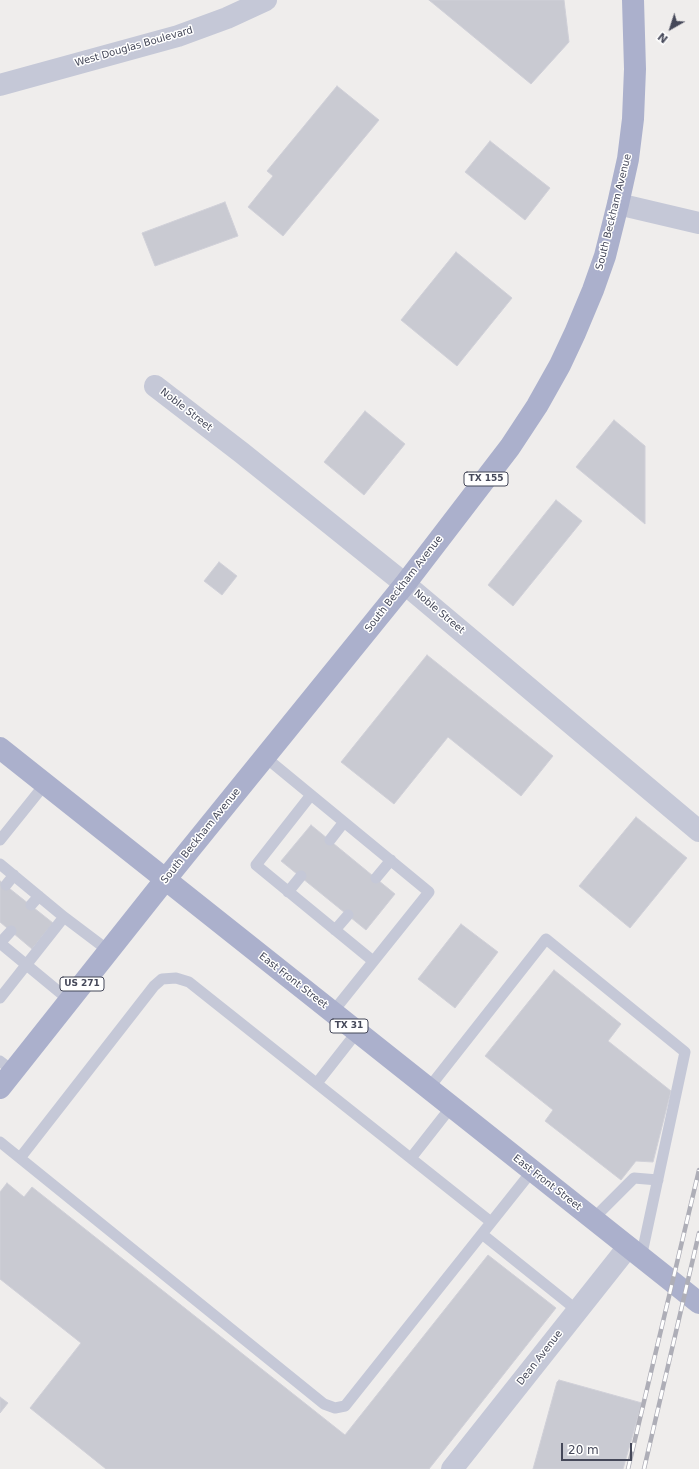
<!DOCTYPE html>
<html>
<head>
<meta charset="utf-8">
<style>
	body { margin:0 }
	#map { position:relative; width:699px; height:1469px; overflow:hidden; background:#efedec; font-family:"DejaVu Sans",sans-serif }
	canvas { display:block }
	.north { position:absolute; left:651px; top:8px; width:40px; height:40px; -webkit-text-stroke:3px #fff; paint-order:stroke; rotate:219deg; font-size:11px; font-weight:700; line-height:16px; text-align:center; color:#454859 }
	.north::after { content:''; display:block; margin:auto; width:14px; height:18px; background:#454859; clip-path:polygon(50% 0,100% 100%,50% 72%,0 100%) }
	.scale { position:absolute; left:561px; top:1443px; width:71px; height:18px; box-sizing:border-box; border:2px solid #454859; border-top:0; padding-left:5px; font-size:12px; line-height:14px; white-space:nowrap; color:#454859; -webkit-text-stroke:3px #fff; paint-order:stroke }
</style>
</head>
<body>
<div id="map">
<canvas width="699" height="1469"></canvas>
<div class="north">N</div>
<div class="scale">20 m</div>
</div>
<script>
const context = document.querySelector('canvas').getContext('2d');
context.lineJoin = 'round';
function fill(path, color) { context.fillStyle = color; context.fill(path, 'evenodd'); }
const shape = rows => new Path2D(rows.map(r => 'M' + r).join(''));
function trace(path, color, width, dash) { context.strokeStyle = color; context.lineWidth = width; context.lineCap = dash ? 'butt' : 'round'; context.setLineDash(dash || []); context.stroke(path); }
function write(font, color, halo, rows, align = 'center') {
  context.font = font + ' "DejaVu Sans",sans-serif'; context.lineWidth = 3; context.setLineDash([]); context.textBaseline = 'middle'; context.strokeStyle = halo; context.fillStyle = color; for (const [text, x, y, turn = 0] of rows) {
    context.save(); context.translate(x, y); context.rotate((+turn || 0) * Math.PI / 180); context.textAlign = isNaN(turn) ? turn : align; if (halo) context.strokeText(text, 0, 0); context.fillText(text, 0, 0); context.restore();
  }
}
const building = shape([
	[429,0,564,0,569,42,531,84,429,0],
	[337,86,379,120,283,236,248,207,273,176,267,171,337,86],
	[490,141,550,188,525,220,465,172,490,141],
	[225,202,238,236,155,266,142,233,225,202],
	[456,252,512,298,457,366,401,320,456,252],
	[365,411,405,444,364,495,324,462,365,411],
	[614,420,645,446,645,524,576,467,614,420],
	[556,500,582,521,513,606,488,585,556,500],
	[219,562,237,576,222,595,204,581,219,562],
	[427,655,553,756,521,796,448,737,394,804,341,762,427,655],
	[636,817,687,858,630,928,579,886,636,817],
	[311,825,395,894,366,930,281,861,311,825],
	[0,881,53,923,32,949,0,922,0,881],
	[461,924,498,952,455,1008,418,979,461,924],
	[554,970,621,1024,608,1041,671,1091,653,1162,636,1161,621,1180,545,1121,553,1110,485,1056,554,970],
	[7,1183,24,1197,32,1187,345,1435,488,1255,556,1308,429,1469,106,1469,30,1408,81,1343,0,1279,0,1192,7,1183],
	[559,1380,642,1403,623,1469,533,1469,557,1382,559,1380],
	[0,1397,8,1403,0,1413,0,1397]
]);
const service = shape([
	[265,757,429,892,332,1013],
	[311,795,256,865,373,961],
	[0,840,45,784],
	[330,840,344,822],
	[0,864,64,917],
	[376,878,391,860],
	[6,885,14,875],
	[288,892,301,876],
	[31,905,39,896],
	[335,930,348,915],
	[0,943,69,1000],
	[0,943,11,931],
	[0,998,64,917,109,951],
	[0,1061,13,1071],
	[317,1083,357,1032],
	[428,1089,546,939,685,1052,641,1258],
	[0,1142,324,1404,335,1408,345,1406,532,1171],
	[20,1158,154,986,162,979,176,978,189,982,491,1222],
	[411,1158,451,1107],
	[593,1219,634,1178,658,1180],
	[482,1234,578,1311]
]);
const minor = shape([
	[0,85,178,36,227,18,266,0],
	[618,204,699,223],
	[155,386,242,453,405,584,699,831],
	[452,1469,628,1247]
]);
const primary = shape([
	[0,748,699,1303],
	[0,1088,165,880,405,584,510,447,537,406,560,365,575,333,593,290,605,256,618,204,628,159,633,119,635,69,633,0]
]);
const rail = shape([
	[628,1469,699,1170],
	[644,1469,699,1233]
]);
const shields = [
	[486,479,44],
	[82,984,44],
	[349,1026,38]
];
const shieldNames = [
	["TX 155",486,479],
	["US 271",82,984],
	["TX 31",349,1026]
];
const streetNames = [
	["West Douglas Boulevard",134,47,-16],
	["South Beckham Avenue",614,212,-76],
	["Noble Street",186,410,38],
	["South Beckham Avenue",404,584,-52],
	["Noble Street",439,612,40],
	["South Beckham Avenue",201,836,-51],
	["East Front Street",293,981,38],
	["East Front Street",547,1183,38],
	["Dean Avenue",540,1358,-52]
];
fill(building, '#c9cad2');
trace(building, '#d0d0d8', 1);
trace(service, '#c5c8d7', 11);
trace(minor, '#c5c8d7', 22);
trace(primary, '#abb0cc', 22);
trace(rail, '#aeaeb7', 4.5);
trace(rail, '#fff', 3, [9]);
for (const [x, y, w] of shields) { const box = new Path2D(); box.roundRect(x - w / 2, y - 7, w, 14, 3); context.fillStyle = '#fff'; context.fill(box); trace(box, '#454859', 1); }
write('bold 9px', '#454859', null, shieldNames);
write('10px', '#454859', '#fff', streetNames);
</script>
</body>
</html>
